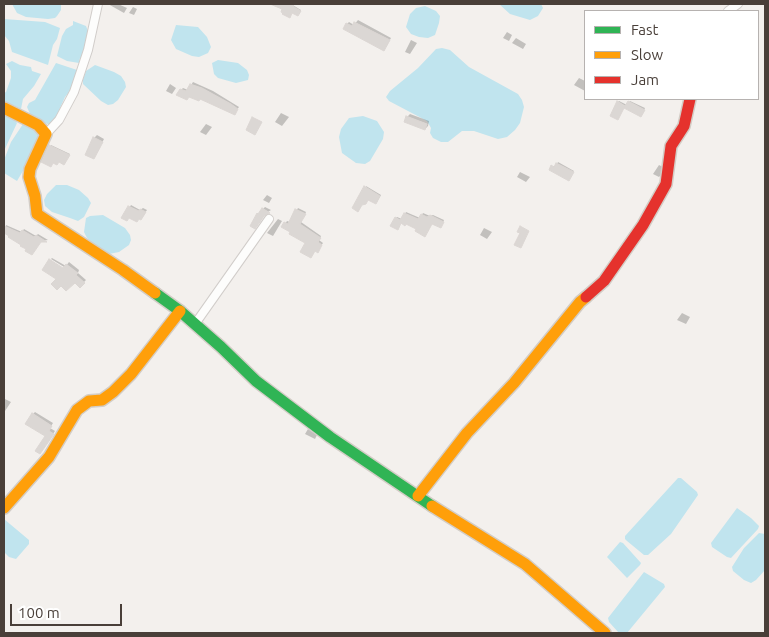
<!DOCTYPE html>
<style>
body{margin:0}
#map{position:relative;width:769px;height:637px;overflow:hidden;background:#f3f0ed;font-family:Ubuntu,sans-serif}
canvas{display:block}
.frame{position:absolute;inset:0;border:5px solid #493f39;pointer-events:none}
.legend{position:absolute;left:584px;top:10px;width:175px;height:90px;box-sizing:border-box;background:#fff;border:1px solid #b6b2b0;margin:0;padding:6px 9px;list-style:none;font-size:15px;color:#493f39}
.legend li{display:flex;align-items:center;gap:10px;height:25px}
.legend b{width:25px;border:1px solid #b6b2b0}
.scale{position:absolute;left:10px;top:604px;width:112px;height:22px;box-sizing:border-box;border:2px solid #493f39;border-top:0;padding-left:6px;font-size:15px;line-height:18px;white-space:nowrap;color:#493f39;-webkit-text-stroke:4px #fff;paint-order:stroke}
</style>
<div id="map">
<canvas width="769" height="637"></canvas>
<div class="frame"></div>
<ul class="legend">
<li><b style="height:6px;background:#30b455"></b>Fast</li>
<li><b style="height:6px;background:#ff9f0a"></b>Slow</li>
<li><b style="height:6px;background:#e5322d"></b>Jam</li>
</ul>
<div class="scale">100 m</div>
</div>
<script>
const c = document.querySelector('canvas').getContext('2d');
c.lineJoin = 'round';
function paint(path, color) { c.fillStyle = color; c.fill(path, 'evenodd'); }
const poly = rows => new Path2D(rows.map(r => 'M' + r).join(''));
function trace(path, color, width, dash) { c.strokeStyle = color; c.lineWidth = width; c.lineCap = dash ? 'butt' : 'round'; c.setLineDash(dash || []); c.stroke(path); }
paint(poly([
 [12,4,61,4,61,10,57,16,55,18,48,19,26,17,17,13],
 [499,4,541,4,543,8,538,16,530,20,510,14],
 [425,6,436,11,440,16,439,23,435,35,428,38,419,37,411,34,406,27,410,14,416,8],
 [4,19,45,22,60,28,57,39,53,45,48,65,12,52,9,41,4,35],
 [73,21,86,26,88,31,83,58,80,58,79,63,67,61,57,56,62,36,66,29,73,25],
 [176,25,198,27,207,37,211,47,208,53,199,57,192,56,176,49,171,40],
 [442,48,450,50,469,67,518,94,522,100,524,107,520,123,515,130,507,137,498,139,474,131,462,131,448,142,441,142,433,138,430,133,431,128,427,121,389,101,386,97,390,91,418,68,436,49],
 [218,60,238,63,247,70,249,75,248,80,236,83,218,78,214,74,212,63],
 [12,61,20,65,31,67,32,71,41,74,34,86,23,99,21,109,4,101,4,93,6,92,11,78,11,71,6,64],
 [56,63,80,71,71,90,65,97,60,108,55,123,50,125,40,121,30,114,27,107,29,103,35,100],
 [95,65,114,72,121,76,125,82,126,87,118,100,113,104,108,105,101,101,83,84,83,79,86,71],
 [4,114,14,119,17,123,4,151],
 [363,116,377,121,384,132,383,139,370,161,365,164,356,163,342,153,339,137,341,129,349,118],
 [25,121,42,131,33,154,17,181,4,173,4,160,11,142],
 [56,185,67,185,79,190,88,198,91,203,84,217,78,221,70,218,52,212,45,206,44,200,47,194],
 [103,215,125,228,130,235,131,240,129,245,119,252,109,254,101,250,87,238,84,232,86,218,90,216],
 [678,478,681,478,697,492,698,495,671,534,648,555,644,555,627,541,625,539,625,536],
 [737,508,751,518,759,526,758,529,731,558,727,557,712,547,711,543],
 [4,519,29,540,29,544,16,559,9,557,4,552],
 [759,533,765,534,765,570,756,580,751,583,744,580,733,571,732,567,744,548],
 [620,542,623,543,641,563,640,565,627,578,607,557],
 [644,572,664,584,665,587,627,633,619,633,609,622,608,618]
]), '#c0e4ee');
paint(poly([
 [108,4,118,4,127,8,124,13],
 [274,4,291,4,301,10,299,14],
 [133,7,137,9,134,15,129,13],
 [358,20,391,38,386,47,347,24,349,22,354,25],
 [507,32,512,35,509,41,503,38],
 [516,38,526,44,523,49,512,43],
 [411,40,417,43,410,54,405,52],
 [579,78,585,81,585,91,574,85],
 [193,82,213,91,239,107,236,111,181,90,183,88,188,90],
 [170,84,176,88,172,94,166,91],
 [619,101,627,105,630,101,645,108,642,114,625,106,618,102],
 [281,113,289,117,282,126,275,122],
 [410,114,429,121,428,126,425,129,407,117],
 [206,124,212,127,206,135,200,132],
 [97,135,104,139,94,158,94,138],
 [51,145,70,154,64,163,59,160,53,162],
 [558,162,574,171,570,178,552,166,556,166],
 [659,165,663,167,661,175,659,177,653,174],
 [520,172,530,177,526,182,517,177],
 [366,186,381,195,377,202,368,198],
 [267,195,272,198,269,203,263,200],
 [131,205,140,210,143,208,147,210,141,219,129,217,123,218],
 [265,207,271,210,265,214,257,225,258,214],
 [298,208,306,212,301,222,321,236,319,240,323,243,319,249,283,227,287,221,290,222],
 [406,212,420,218,423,213,430,216,433,215,444,220,442,225,432,223,418,228,406,223,405,224,396,218,397,217,402,219],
 [278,219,282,221,273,236,267,233],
 [6,225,22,232,24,229,36,236,38,234,48,240,41,241,27,249,4,232],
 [484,228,492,232,487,239,480,235],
 [52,258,66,266,69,262,79,270,78,273,86,280,80,286,68,272,69,270,51,259],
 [682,313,690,317,686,324,677,320],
 [5,399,11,402,5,411,4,400],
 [35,412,53,423,50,428,55,431,40,453,46,436,33,414],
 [308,429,317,435,315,439,305,434]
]), '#0003');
const building = poly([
 [270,4,292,4,294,6,294,7,301,11,298,16,292,13,290,18,282,14,283,13,281,12,282,9,270,4],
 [354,22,390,40,384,51,343,29,346,23,352,26,354,22],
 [190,84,202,88,231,104,238,109,235,115,200,99,199,101,189,97,187,100,176,95,180,89,186,91,190,84],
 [617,101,625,106,628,101,645,110,641,117,624,108,618,120,610,116,617,101],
 [406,116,427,124,425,130,404,122,406,116],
 [252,117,262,122,255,135,246,130,252,117],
 [93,137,103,142,94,159,85,155,93,137],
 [49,145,70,155,64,165,59,162,57,165,53,163,51,167,41,162,49,145],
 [556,163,574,172,569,181,549,170,551,165,554,167,556,163],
 [364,186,380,196,376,204,368,200,366,204,362,205,358,212,352,208,364,186],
 [128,206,139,211,140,209,146,212,141,220,139,219,137,222,129,218,127,221,121,218,128,206],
 [262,208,270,213,264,216,255,229,250,226,257,213,258,214,262,208],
 [295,209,306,214,300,224,321,238,318,242,322,245,318,253,315,251,311,258,300,252,305,243,289,234,290,232,281,227,284,222,288,224,295,209],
 [404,213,418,219,421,214,427,217,430,215,444,222,441,228,432,224,425,237,415,231,416,229,406,224,405,226,401,223,398,230,390,226,395,217,400,220,404,213],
 [4,226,20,233,22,230,34,237,36,235,47,242,41,242,32,255,25,251,26,249,20,246,21,245,8,237,9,236,4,233,4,226],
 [520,226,529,231,521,248,514,245,520,233,517,232,520,226],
 [49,259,63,268,66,264,78,273,76,275,85,283,80,288,75,283,66,291,61,286,57,290,51,284,56,279,42,270,49,259],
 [32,413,52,426,49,431,54,434,40,454,35,451,45,436,25,424,32,413]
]);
paint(building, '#dbd7d4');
trace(building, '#dbd6d3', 1);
const street = poly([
 [728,11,738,4],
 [46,134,59,120,74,92,88,50,98,4],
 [195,324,269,219]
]);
const fast = poly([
 [155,293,180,311,221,347,256,381,330,437,432,506]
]);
const slow = poly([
 [4,108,38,125,46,134,30,169,29,177,35,196,37,214,123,270,155,293],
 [418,496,467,433,514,383,580,302,586,297],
 [432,506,525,564,605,633],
 [4,508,49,457,77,410,89,401,102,400,113,392,131,374,180,311]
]);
const jam = poly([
 [586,297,604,281,643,225,666,184,671,146,684,126,690,99]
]);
trace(street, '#d1cdca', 10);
trace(fast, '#d3cdc6', 14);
trace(slow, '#d3cdc6', 14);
trace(jam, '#d3cdc6', 14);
trace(street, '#fdfdfc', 8);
trace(fast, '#30b455', 11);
trace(slow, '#ff9f0a', 11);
trace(jam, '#e5322d', 11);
</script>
